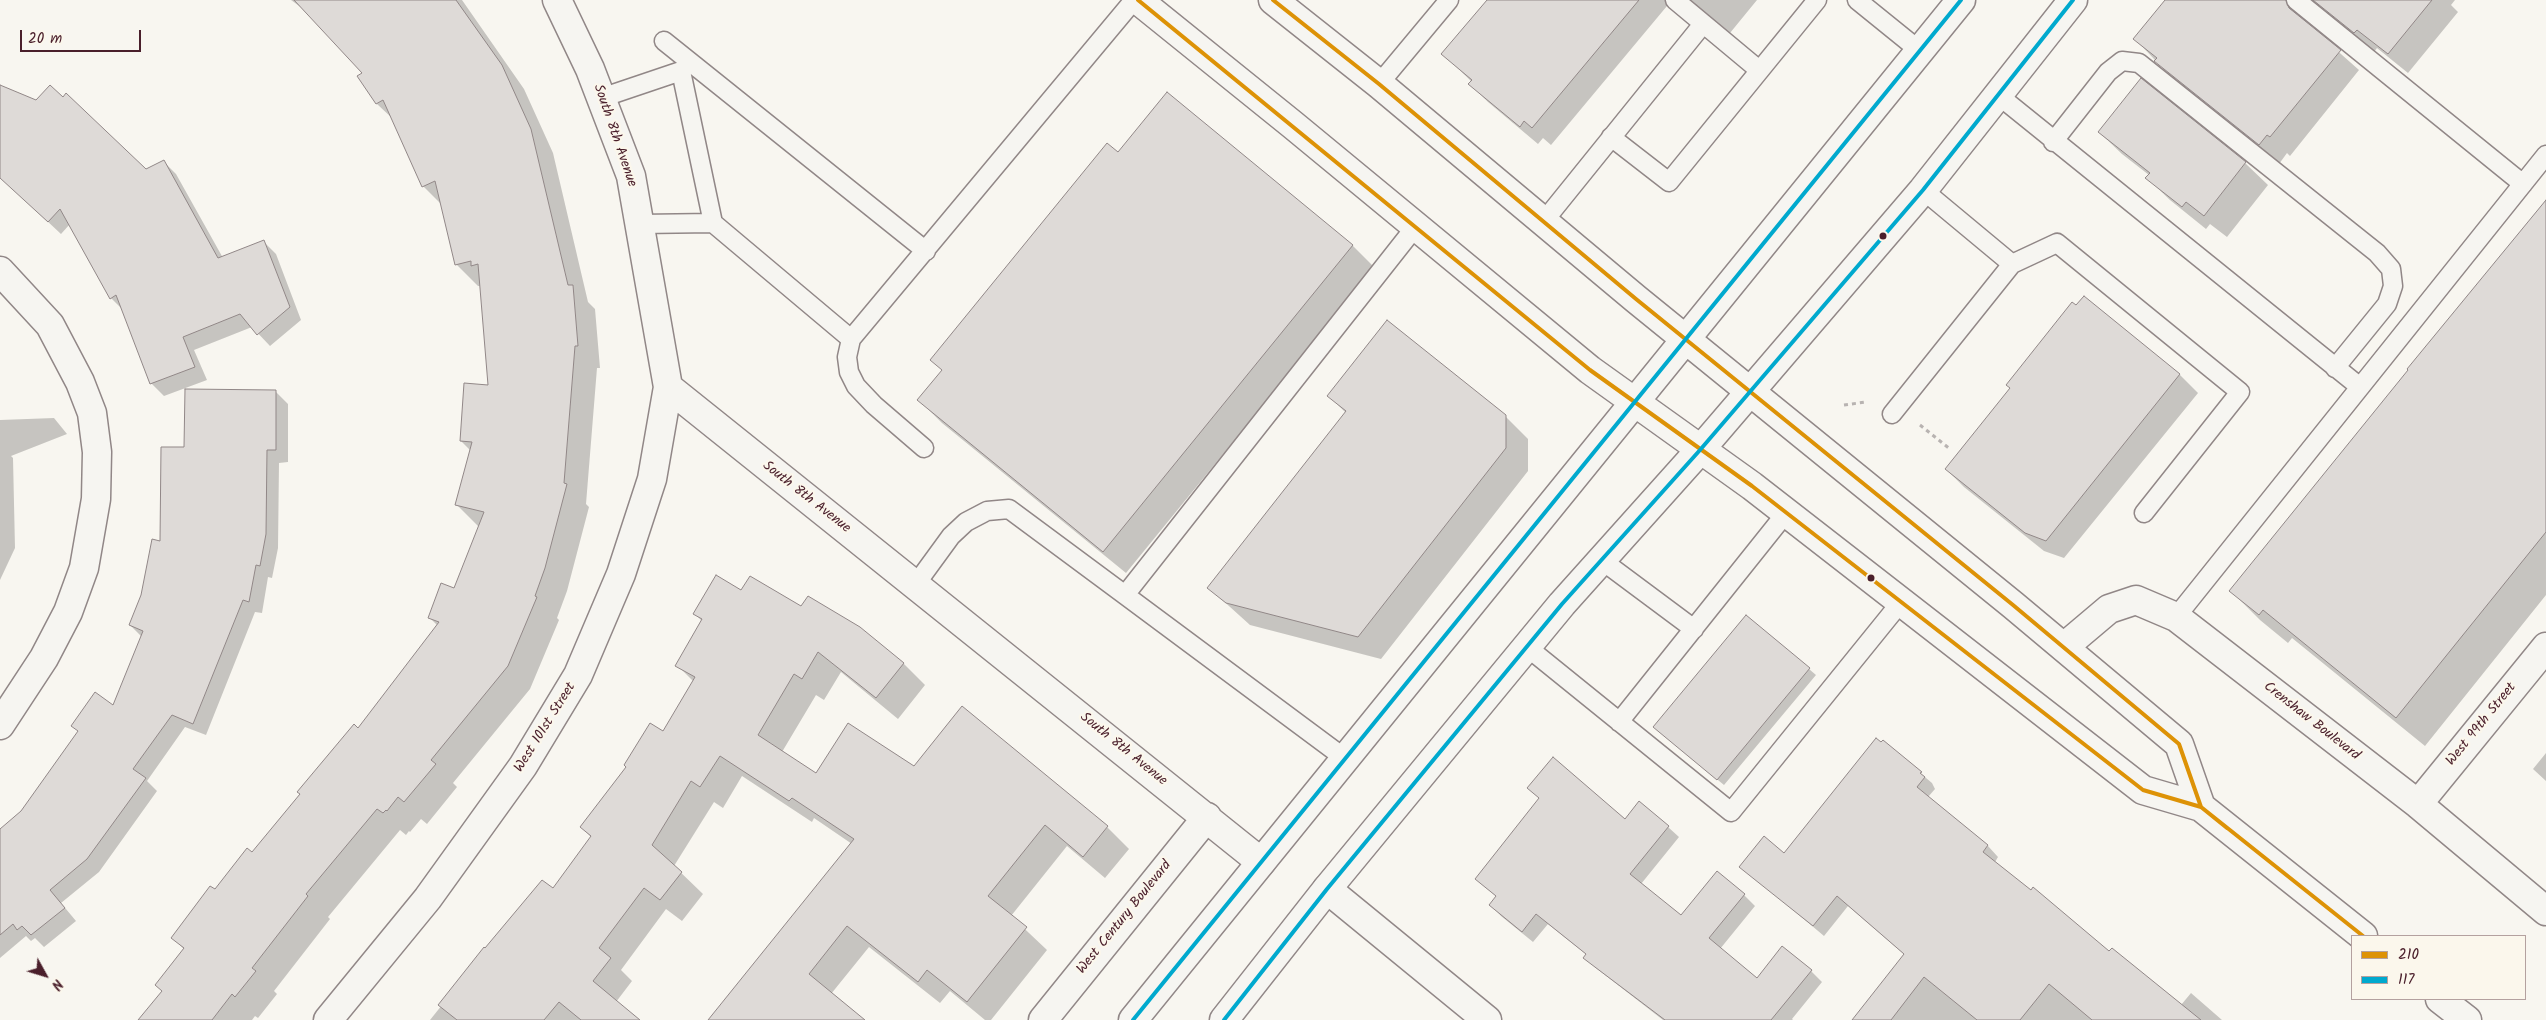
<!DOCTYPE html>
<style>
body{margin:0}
#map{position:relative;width:2546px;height:1020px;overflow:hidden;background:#f8f6f0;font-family:Kalam,sans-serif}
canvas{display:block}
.legend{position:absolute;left:2351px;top:935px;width:175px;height:65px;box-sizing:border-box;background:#fbf7ec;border:1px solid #b4a19f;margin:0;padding:6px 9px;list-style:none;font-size:15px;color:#4a1f2b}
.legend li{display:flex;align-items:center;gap:10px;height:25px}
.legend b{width:25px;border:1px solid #b4a19f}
.north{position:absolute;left:20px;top:950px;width:50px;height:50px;-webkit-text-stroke:4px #fbf7ec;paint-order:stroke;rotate:129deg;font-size:14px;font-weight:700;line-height:20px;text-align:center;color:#4a1f2b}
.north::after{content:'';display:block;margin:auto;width:18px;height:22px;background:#4a1f2b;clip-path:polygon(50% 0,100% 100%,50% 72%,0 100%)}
.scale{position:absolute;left:20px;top:30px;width:121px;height:22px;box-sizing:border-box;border:2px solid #4a1f2b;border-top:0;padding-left:6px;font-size:15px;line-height:18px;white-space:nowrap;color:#4a1f2b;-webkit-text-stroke:4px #fbf7ec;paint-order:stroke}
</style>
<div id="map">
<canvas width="2546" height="1020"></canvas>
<ul class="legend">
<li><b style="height:6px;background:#dd9206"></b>210</li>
<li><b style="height:6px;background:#00a9ce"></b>117</li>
</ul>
<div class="north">N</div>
<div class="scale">20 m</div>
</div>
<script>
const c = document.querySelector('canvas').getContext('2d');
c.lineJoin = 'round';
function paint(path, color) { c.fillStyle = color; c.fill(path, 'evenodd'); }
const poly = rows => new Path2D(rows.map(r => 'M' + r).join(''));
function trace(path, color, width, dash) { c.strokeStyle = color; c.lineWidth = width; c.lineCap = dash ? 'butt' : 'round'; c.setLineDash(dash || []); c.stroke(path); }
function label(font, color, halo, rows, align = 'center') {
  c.font = font + ' Kalam,sans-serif'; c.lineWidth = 4.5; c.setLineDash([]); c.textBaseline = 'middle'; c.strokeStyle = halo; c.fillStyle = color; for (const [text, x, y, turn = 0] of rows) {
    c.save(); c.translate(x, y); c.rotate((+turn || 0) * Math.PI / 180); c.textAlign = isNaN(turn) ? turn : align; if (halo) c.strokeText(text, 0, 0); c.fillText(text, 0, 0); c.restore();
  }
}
paint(poly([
 [291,0,462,0,524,89,553,153,588,302,595,309,600,368,597,368,586,504,589,507,567,591,557,618,559,620,530,689,453,783,457,787,427,824,421,819,410,832,409,831,406,835,400,830,328,917,330,919,274,991,277,994,258,1018,255,1016,252,1020,140,1020,163,992,184,949,173,938,252,853,358,730,438,626,429,617,455,590,479,527,456,504,471,451,461,441,489,387,481,286,478,286,456,264,442,205,423,186,393,119,377,104,359,76,364,73,302,8],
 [1488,0,1672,0,1551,145,1543,138,1538,144,1488,102,1470,84,1472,82,1443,54],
 [1679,0,1757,0,1730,33,1701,10],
 [2166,0,2455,0,2451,5,2458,12,2408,73,2377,48,2374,52,2323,11,2318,8,2308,12,2304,19,2306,23,2359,70,2290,156,2287,153,2279,164,2175,81,2135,39],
 [0,86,146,171,163,161,176,174,223,258,264,242,276,254,301,320,270,346,252,327,194,350,207,380,164,396,152,384,124,311,111,298,70,224,61,234,0,177],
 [2099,132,2245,163,2268,185,2227,237,2210,224,2206,229,2170,200,2147,178,2149,175,2122,154],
 [1119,154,1352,245,1375,268,1126,573,942,423,919,400,943,371,932,360],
 [2546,200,2546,595,2425,746,2292,638,2288,643,2260,620,2231,591],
 [2084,298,2180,375,2198,393,2064,558,2044,551,1964,487,1946,469],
 [275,391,288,404,288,462,279,463,278,548,272,578,268,577,262,613,255,612,206,735,185,727,147,781,157,791,99,872,61,903,76,921,44,947,35,938,31,941,26,936,0,958,0,830,22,812,79,732,73,726,114,707,142,637,130,625,161,542,185,448],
 [1329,396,1505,416,1528,439,1528,471,1381,659,1250,625,1209,588,1346,413],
 [54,418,67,434,11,456,13,458,15,548,0,580,0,420],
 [741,592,801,608,860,628,904,664,925,685,898,719,841,672,824,700,816,695,782,752,816,775,914,767,962,708,1107,827,1129,849,1105,878,1067,846,1011,916,1047,950,991,1020,985,1020,950,991,940,1003,869,947,831,994,863,1020,718,1020,852,844,814,818,812,822,742,776,723,808,714,802,674,866,703,894,682,921,666,909,621,970,632,981,616,1002,635,1020,430,1020,486,950,553,890,591,837,581,827,664,733,694,682,677,665,702,621,695,614],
 [1809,669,1816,675,1724,785,1661,733],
 [1883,742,1932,783,1935,789,1928,797,1988,846,1998,857,1995,862,2110,953,2181,1005,2191,993,2222,1020,1854,1020,1905,955,1848,906,1824,936,1741,866,1784,854],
 [2546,753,2546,781,2533,769],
 [1528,788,1625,820,1668,827,1679,837,1641,884,1681,916,1718,873,1744,895,1755,906,1720,949,1757,979,1811,971,1822,982,1792,1019,1793,1020,1663,1020,1596,968,1585,957,1587,955,1548,924,1533,942,1501,916,1491,905,1497,897,1476,879,1540,799]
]), '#0003');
const building = poly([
 [294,0,456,0,502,65,531,129,568,285,573,285,578,346,575,346,564,483,567,484,545,568,535,596,537,597,508,666,431,760,436,764,404,802,398,797,387,811,386,810,383,813,377,809,306,894,308,896,252,968,256,971,235,997,232,994,212,1020,138,1020,162,991,155,985,184,948,171,938,210,886,215,889,247,848,252,852,300,794,297,792,354,724,358,728,439,622,428,618,441,583,454,588,484,512,455,505,472,442,460,441,464,383,488,385,478,264,471,266,471,261,455,265,435,181,422,187,383,100,376,104,357,76,362,73,294,0],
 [1487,0,1639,0,1532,128,1524,121,1520,127,1468,84,1472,80,1441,54,1487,0],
 [2165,0,2286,0,2289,8,2341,50,2270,137,2267,135,2259,145,2154,61,2157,58,2133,39,2165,0],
 [2313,0,2432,0,2388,54,2357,30,2354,33,2313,0],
 [2141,78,2246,162,2204,216,2186,202,2182,207,2145,178,2150,173,2098,132,2141,78],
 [0,85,36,100,50,85,63,97,66,93,146,169,164,160,218,258,264,240,290,307,257,335,240,314,183,337,195,367,150,384,116,295,110,299,60,209,48,222,0,178,0,85],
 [1167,92,1353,245,1103,552,917,400,942,370,930,360,1107,143,1118,152,1167,92],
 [2546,200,2546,532,2396,718,2263,610,2259,615,2229,591,2408,370,2407,369,2546,200],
 [2084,296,2180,374,2046,541,2025,533,1945,469,2010,388,2006,385,2072,302,2076,305,2084,296],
 [1387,320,1506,415,1506,448,1358,637,1226,603,1207,588,1346,411,1327,396,1387,320],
 [185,389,276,390,276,450,267,450,266,534,260,566,256,565,249,602,243,600,193,724,172,715,133,769,146,778,87,859,50,890,65,908,31,935,22,926,17,930,13,924,0,935,0,829,21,811,78,731,71,726,95,692,113,705,143,631,129,625,141,595,152,539,160,541,161,447,184,447,185,389],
 [716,575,741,590,750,576,801,606,808,596,860,627,904,663,876,698,818,652,802,679,794,674,758,735,816,773,848,723,914,766,962,706,1108,826,1083,857,1045,825,988,896,1027,927,967,1002,927,970,918,982,847,926,809,974,865,1020,708,1020,854,839,792,798,789,801,720,756,700,787,691,781,652,845,682,872,660,900,644,888,599,948,611,958,593,981,640,1020,581,1020,559,1002,544,1020,457,1020,438,1005,484,947,485,948,542,880,553,888,591,836,580,827,626,767,624,765,650,723,663,731,695,677,675,666,702,619,693,614,716,575],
 [1746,615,1810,668,1717,780,1653,727,1746,615],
 [1876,738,1881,742,1883,740,1922,772,1920,773,1925,777,1917,787,1988,845,1983,852,2031,890,2033,887,2109,951,2112,948,2201,1020,2092,1020,2049,984,2020,1020,1977,1020,1924,977,1891,1020,1852,1020,1904,954,1837,896,1813,926,1739,867,1764,836,1784,853,1876,738],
 [1553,757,1625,819,1639,801,1669,826,1630,874,1681,915,1717,871,1745,894,1709,938,1757,978,1782,946,1812,970,1771,1020,1665,1020,1583,958,1586,954,1536,914,1522,932,1489,905,1496,896,1475,879,1539,798,1527,788,1553,757]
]);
paint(building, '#dedad7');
trace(building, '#918787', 1);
const service = poly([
 [1675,0,1759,70],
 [1857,0,1920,51],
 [2296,0,2523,184],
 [664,41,926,251],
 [1379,84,1449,0],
 [1998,95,2360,387],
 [601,98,681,71,713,223,851,339],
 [1611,137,1669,182,1817,0],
 [2053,142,2108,72,2122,61,2139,63,2377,253,2391,269,2393,286,2387,304,2335,368],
 [1923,190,2012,264],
 [1544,221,1703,24],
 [640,224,713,223],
 [1892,414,2012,264,2057,243,2240,392,2144,513],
 [924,448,874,405,856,386,849,372,847,357,851,339,1134,0],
 [1600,559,1694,629],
 [916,584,951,536,966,522,987,511,1009,509,1125,595,1416,226],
 [1125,595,1347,760],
 [2176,617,2546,155],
 [1527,647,1731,812,1901,602],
 [1619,722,1786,513]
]);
const minor = poly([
 [557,0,590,69,631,176,668,387,1261,862],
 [0,271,50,325,80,382,92,413,97,452,96,499,84,568,68,612,44,658,0,725],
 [2064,647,2109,609,2136,600,2176,617,2418,804,2546,911],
 [2418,804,2546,647],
 [1327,889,1487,1020],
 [328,1020,428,898,523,766,578,675,621,574,652,479,668,387],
 [1043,1020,1207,817]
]);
const primary = poly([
 [1138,0,1293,125,1590,370,1752,486,2143,790,2201,807,2363,936],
 [1273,0,1379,84,1636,299,2013,605,2179,744,2201,807],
 [2440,999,2467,1020],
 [1133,1020,1961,0],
 [1224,1020,1327,889,1562,604,1700,450,1923,190,2073,0]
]);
trace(service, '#918787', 21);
trace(minor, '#918787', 31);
trace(primary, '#918787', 31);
trace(poly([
 [1844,405,1866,402],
 [1920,425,1950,449]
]), '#b8b3b1', 3, [4, 4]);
trace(service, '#f6f5f1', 18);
trace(minor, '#f6f5f1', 28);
trace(primary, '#f6f5f1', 28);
trace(poly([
 [1138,0,1590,370,1752,486,2143,790,2201,807,2363,936],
 [1273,0,1379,84,1636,299,2013,605,2179,744,2201,807,2227,828]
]), '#dd9206', 4);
trace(poly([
 [1133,1020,1961,0],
 [1224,1020,1327,889,1562,604,1700,450,1923,190,2073,0]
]), '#00a9ce', 4);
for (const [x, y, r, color] of [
 [1883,236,4.5,"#4a1f2b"],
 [1871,578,4.5,"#4a1f2b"]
]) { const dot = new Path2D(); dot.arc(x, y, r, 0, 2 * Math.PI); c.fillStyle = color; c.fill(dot); trace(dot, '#fbf7ec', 2); }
label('14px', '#4a1f2b', '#fbf7ec', [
 ["South 8th Avenue",614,136,71],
 ["South 8th Avenue",806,498,38],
 ["Crenshaw Boulevard",2311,722,38],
 ["West 99th Street",2482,725,-51],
 ["West 101st Street",546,728,-58],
 ["South 8th Avenue",1123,750,39],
 ["West Century Boulevard",1125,918,-51]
]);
</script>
